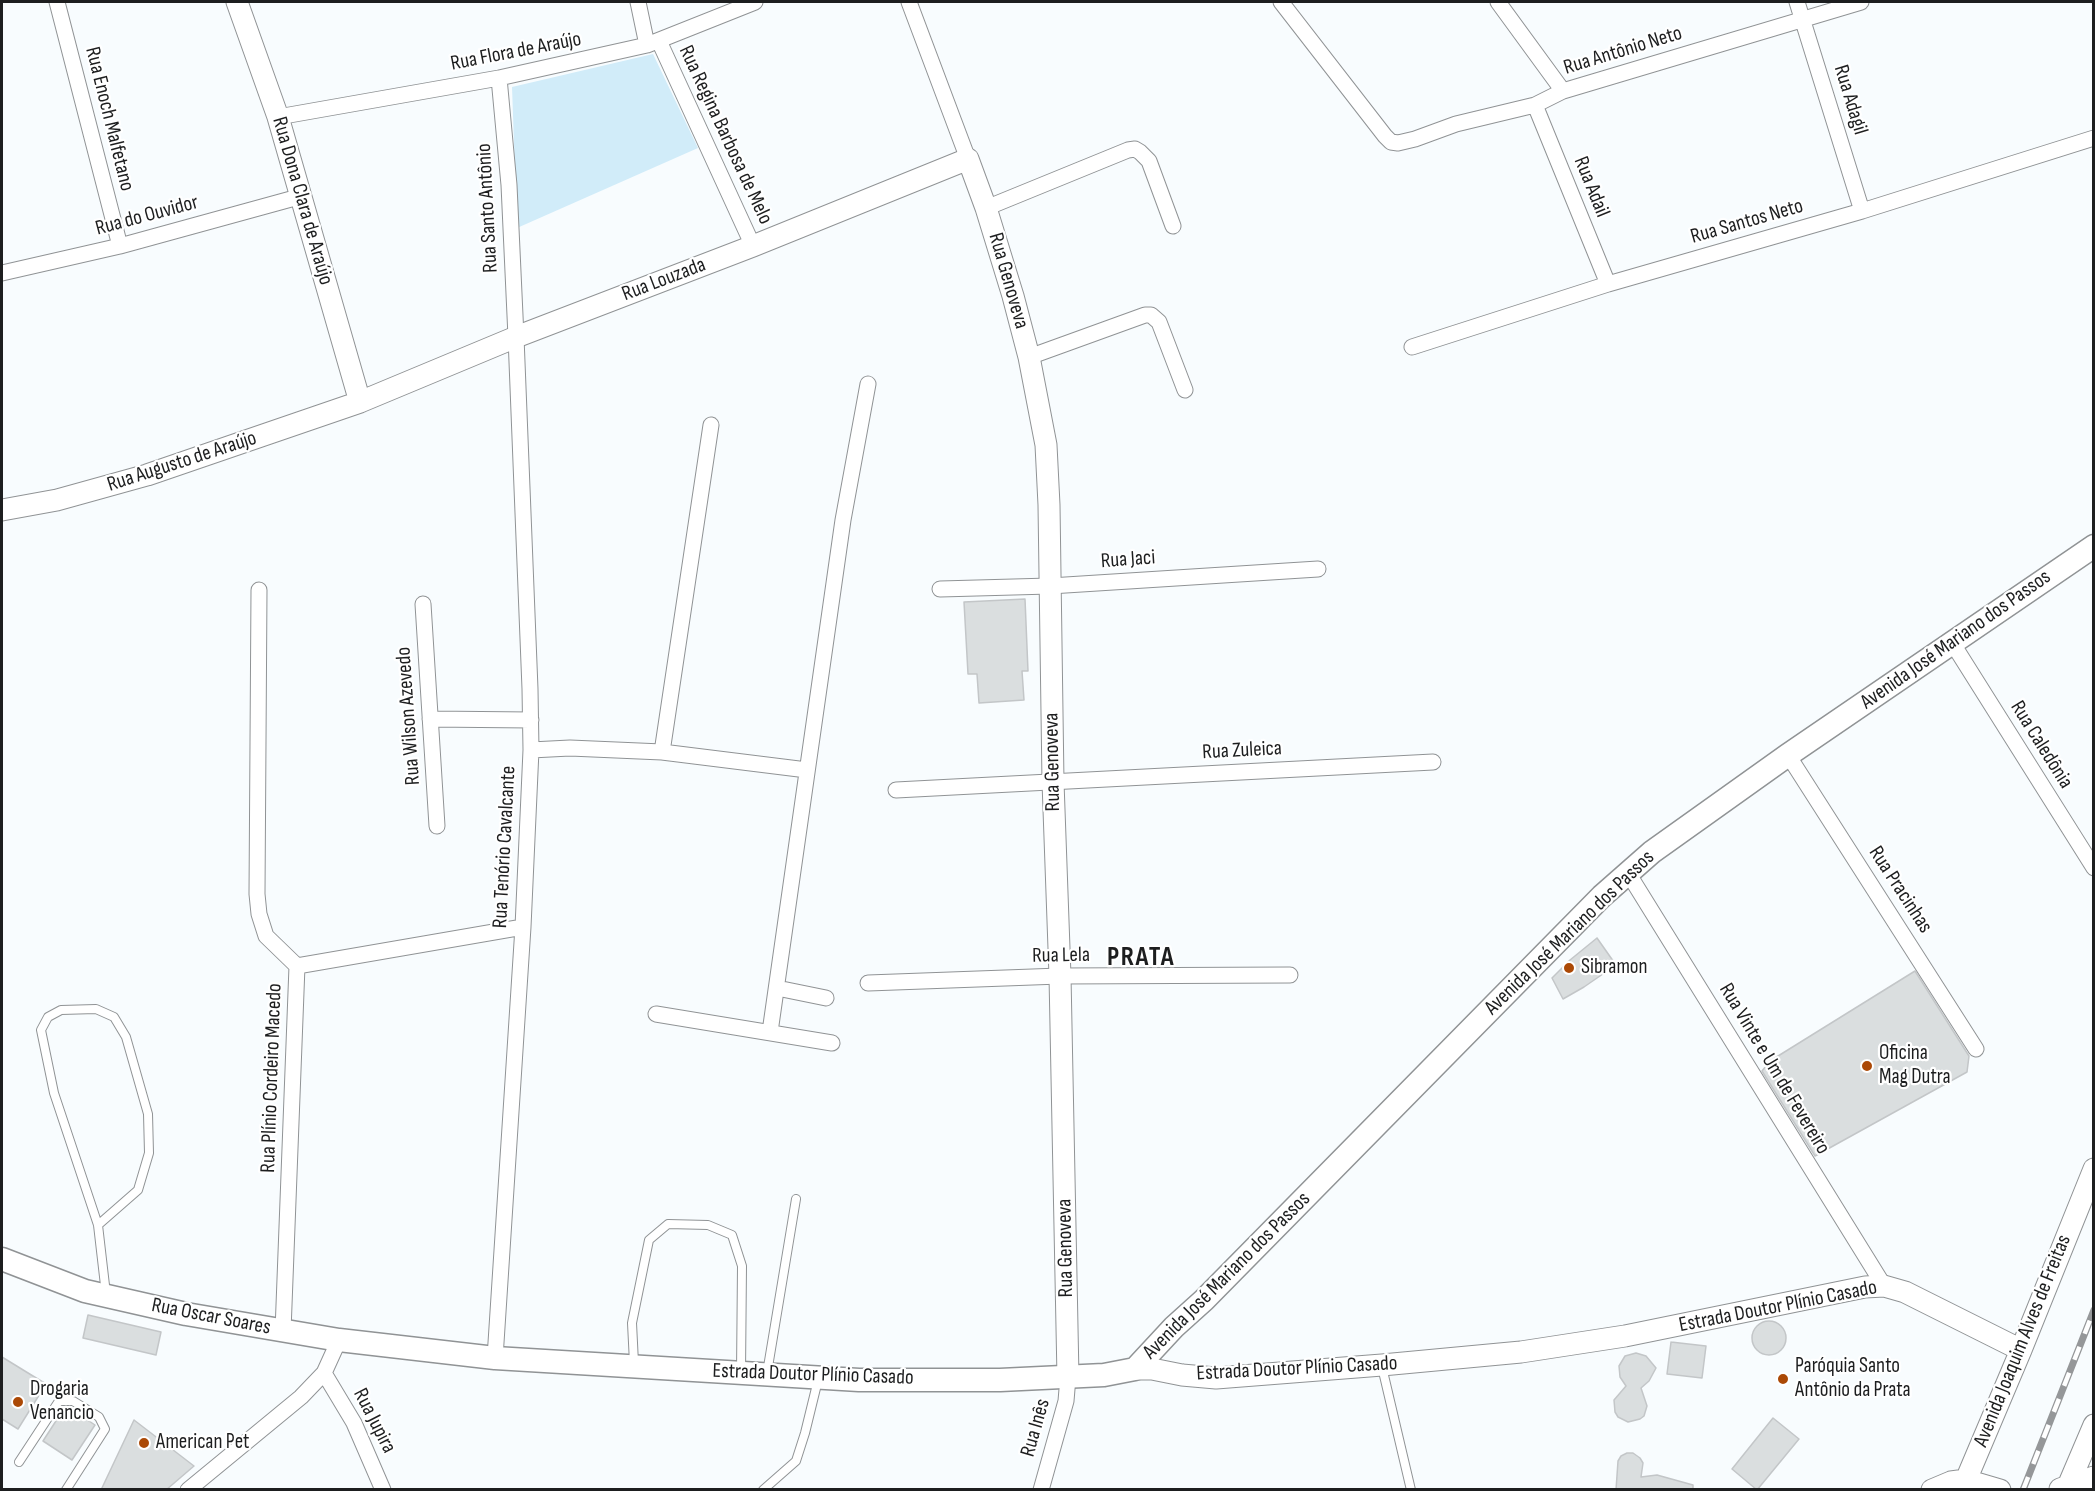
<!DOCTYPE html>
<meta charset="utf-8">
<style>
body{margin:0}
#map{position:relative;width:2095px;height:1491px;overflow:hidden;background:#f8fcfe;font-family:"Sofia Sans Condensed",sans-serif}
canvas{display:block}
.frame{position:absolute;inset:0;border:3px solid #1d1e1f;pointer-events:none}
</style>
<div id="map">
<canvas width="2095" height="1491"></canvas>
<div class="frame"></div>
</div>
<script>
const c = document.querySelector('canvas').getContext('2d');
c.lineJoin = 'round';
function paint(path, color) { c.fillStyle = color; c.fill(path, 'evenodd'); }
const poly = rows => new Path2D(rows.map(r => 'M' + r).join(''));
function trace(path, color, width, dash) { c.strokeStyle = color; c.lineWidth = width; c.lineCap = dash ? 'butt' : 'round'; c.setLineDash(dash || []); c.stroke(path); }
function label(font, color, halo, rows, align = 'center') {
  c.font = font + ' "Sofia Sans Condensed",sans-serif'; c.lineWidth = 4.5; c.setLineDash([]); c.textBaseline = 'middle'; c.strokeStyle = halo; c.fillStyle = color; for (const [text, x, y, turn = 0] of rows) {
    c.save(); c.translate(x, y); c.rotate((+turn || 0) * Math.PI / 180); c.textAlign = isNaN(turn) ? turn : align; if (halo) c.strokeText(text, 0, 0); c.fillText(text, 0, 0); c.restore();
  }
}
paint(poly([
 [653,54,698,148,517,228,512,87]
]), '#d1ecf9');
const building = poly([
 [1025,599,1028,671,1022,671,1024,700,979,703,977,674,968,674,964,602,1025,599],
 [1597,938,1616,965,1584,987,1563,999,1552,978,1570,960,1597,938],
 [1915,971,1969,1056,1967,1072,1815,1156,1762,1071,1770,1061,1915,971],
 [88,1315,161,1332,156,1355,83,1338,88,1315],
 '1752 1338a17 17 0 1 1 34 0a17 17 0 1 1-34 0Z',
 [1671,1342,1706,1346,1702,1378,1667,1374,1671,1342],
 [1636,1353,1646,1356,1656,1368,1649,1381,1641,1388,1647,1406,1644,1416,1640,1419,1628,1422,1618,1417,1615,1412,1614,1400,1626,1386,1620,1377,1619,1366,1625,1356,1636,1353],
 [2,1357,46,1384,18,1429,2,1419,2,1357],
 [65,1407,68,1407,95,1425,72,1460,43,1441,65,1407],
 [1773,1418,1799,1439,1757,1490,1732,1469,1773,1418],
 [134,1420,194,1466,166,1490,101,1490,134,1420],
 [1627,1453,1633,1453,1640,1458,1643,1463,1641,1477,1657,1475,1693,1485,1693,1490,1616,1490,1618,1461,1621,1456,1627,1453]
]);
paint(building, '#dadedf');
trace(building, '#c3c6c8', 1.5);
const lane = poly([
 [98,1225,138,1190,149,1153,148,1114,126,1037,114,1017,96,1009,61,1010,48,1017,41,1030,54,1093,98,1225,106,1294],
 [634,1363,632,1323,649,1240,668,1224,708,1225,732,1235,742,1266,741,1372],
 [1382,1367,1411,1490],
 [767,1373,796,1199],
 [19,1462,59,1401,73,1401,99,1417,105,1429,66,1490],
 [763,1490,796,1461,805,1433,818,1380]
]);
const street = poly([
 [57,2,120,246],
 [638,2,647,45],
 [909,2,968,159],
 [1281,2,1385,136,1391,142,1398,143,1415,139,1456,124,1535,105,1563,91,1861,2],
 [1498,2,1563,91],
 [1797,2,1862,211],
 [659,41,753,246],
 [1535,105,1608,284],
 [278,117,499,78,647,45,755,2],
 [986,208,1128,150,1135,149,1140,152,1149,161,1173,226],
 [2,273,120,246,302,196],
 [1412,347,1608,284,1862,211,2094,138],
 [1029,357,1145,315,1151,315,1159,322,1185,390],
 [940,589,1050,586,1318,569],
 [259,590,257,894,259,914,266,936,297,966,283,1331],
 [423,604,437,826],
 [1953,644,2094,868],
 [430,719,531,720],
 [531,750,570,748,662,752,807,770],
 [662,752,711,425],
 [1788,755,1976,1049],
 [896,790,1433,762],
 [1628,873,1884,1286],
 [297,966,523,927],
 [868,983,1060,976,1290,975],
 [777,988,826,998],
 [656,1014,832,1043],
 [770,1032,843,520,868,384],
 [495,1358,523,927,531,750,530,689,516,337,509,185,499,78],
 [324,1373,354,1423,383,1490],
 [188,1490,301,1397,324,1373,339,1340],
 [1041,1490,1066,1401,1068,1377]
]);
const secondary = poly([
 [237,2,278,117,360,402],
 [2,510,57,500,147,475,360,402,516,337,753,246,968,159,986,208,1013,296,1029,357,1046,445,1049,505,1053,782,1060,976,1068,1377],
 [1135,1369,1152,1369,1182,1375,1216,1378,1382,1365,1521,1352,1625,1336,1865,1287,1884,1286,1905,1292,2021,1350],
 [1966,1480,2021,1350,2094,1169],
 [2068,1486,2094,1425],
 [2060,1489,2094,1477],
 [1932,1490,1951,1482,1966,1480,2000,1490]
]);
const primary = poly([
 [2,1259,85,1291,186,1314,339,1340,495,1358,859,1380,1000,1380,1104,1375,1135,1369,1174,1327,1204,1300,1602,896,1652,852,1788,755,2094,546]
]);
trace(lane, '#909395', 10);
trace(street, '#909395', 17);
trace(secondary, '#909395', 23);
trace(primary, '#909395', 25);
trace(lane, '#fff', 8);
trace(street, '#fff', 15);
trace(secondary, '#fff', 21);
trace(primary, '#fff', 22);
const rail = poly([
 [2023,1490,2094,1310]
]);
trace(rail, '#959799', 7);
trace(rail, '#fff', 4.5, [14]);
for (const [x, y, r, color] of [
 [1569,968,6,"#ab4906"],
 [1867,1066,6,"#ab4906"],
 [1783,1379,6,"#ab4906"],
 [18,1402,6,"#ab4906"],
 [144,1443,6,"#ab4906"]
]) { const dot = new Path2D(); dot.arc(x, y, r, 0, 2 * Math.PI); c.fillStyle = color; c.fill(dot); trace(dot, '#fff', 2); }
label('21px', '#1d1e1f', '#fff', [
 ["Rua Antônio Neto",1623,51,-17],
 ["Rua Flora de Araújo",516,52,-11],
 ["Rua Adagil",1850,100,73],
 ["Rua Enoch Malfetano",109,119,76],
 ["Rua Regina Barbosa de Melo",725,135,65],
 ["Rua Adail",1591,187,68],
 ["Rua Dona Clara de Araújo",302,201,74],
 ["Rua Santo Antônio",488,208,-93],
 ["Rua do Ouvidor",147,216,-15],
 ["Rua Santos Neto",1747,222,-16],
 ["Rua Louzada",664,280,-21],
 ["Rua Genoveva",1008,281,74],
 ["Rua Augusto de Araújo",182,462,-18],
 ["Rua Jaci",1128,560,-4],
 ["Avenida José Mariano dos Passos",1956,640,-35],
 ["Rua Wilson Azevedo",409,716,-94],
 ["Rua Caledônia",2041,745,58],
 ["Rua Zuleica",1242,751,-3],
 ["Rua Genoveva",1053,762,-91],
 ["Rua Tenório Cavalcante",505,847,-87],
 ["Rua Pracinhas",1900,890,57],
 ["Avenida José Mariano dos Passos",1570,933,-44],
 ["Rua Lela",1061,956,-1],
 ["Rua Vinte e Um de Fevereiro",1774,1069,59],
 ["Rua Plínio Cordeiro Macedo",272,1078,-88],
 ["Rua Genoveva",1066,1248,-91],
 ["Avenida José Mariano dos Passos",1227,1276,-45],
 ["Estrada Doutor Plínio Casado",1778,1307,-11],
 ["Rua Oscar Soares",211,1317,11],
 ["Avenida Joaquim Alves de Freitas",2023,1341,-68],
 ["Estrada Doutor Plínio Casado",1297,1369,-3],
 ["Estrada Doutor Plínio Casado",813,1375,2],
 ["Rua Jupira",374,1421,63],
 ["Rua Inês",1036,1428,-74]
]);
label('21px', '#1d1e1f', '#fff', [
 ["Sibramon",1581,968],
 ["Oficina",1879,1054],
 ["Mag Dutra",1879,1078],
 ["Paróquia Santo",1795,1367],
 ["Antônio da Prata",1795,1391],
 ["Drogaria",30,1390],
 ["Venancio",30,1414],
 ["American Pet",156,1443]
], 'left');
c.letterSpacing = '1.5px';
label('bold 27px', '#1d1e1f', '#fff', [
 ["PRATA",1141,958]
]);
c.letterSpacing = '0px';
</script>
